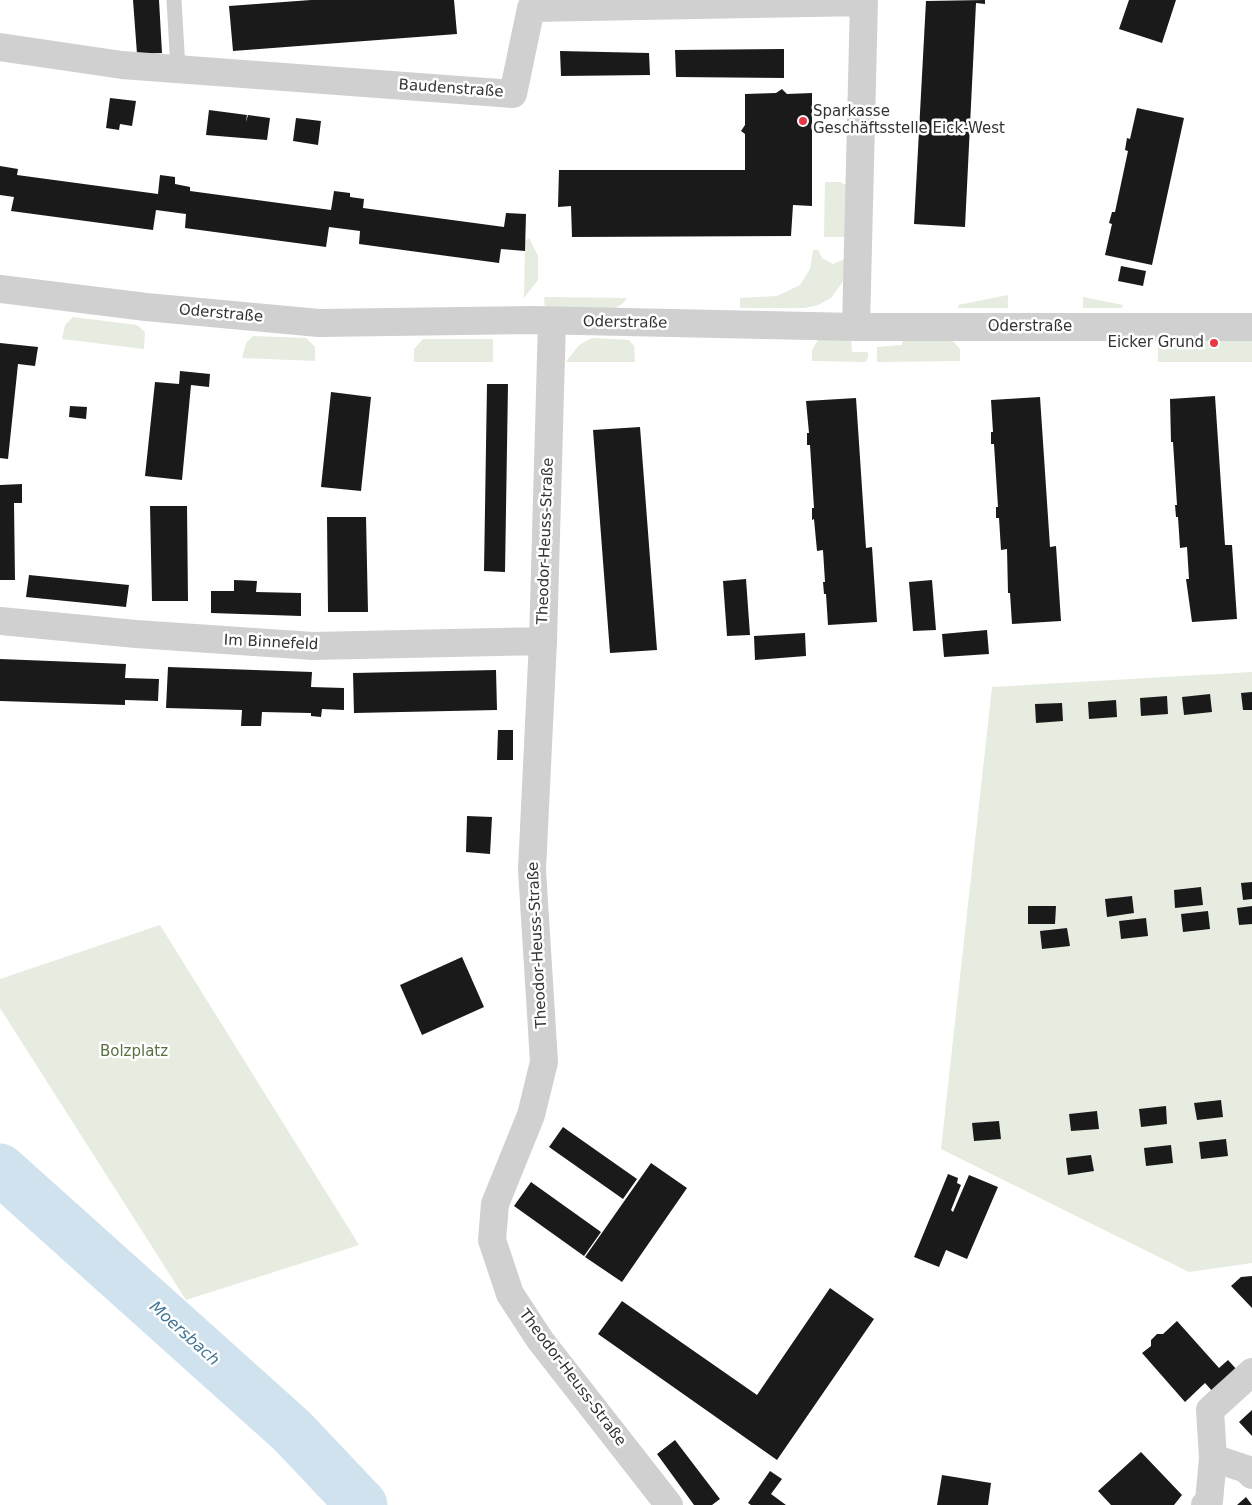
<!DOCTYPE html>
<meta charset="utf-8">
<style>
body{margin:0}
canvas{display:block;background:#fff}
</style>
<canvas width="1252" height="1505"></canvas>
<script>
const c = document.querySelector('canvas').getContext('2d');
c.lineJoin = 'round';
function paint(path, color) { c.fillStyle = color; c.fill(path, 'evenodd'); }
const poly = rows => new Path2D(rows.map(r => 'M' + r).join(''));
function trace(path, color, width, dash) { c.strokeStyle = color; c.lineWidth = width; c.lineCap = dash ? 'butt' : 'round'; c.setLineDash(dash || []); c.stroke(path); }
function label(font, color, halo, rows, align = 'center') {
  c.font = font + ' "DejaVu Sans",sans-serif'; c.lineWidth = 5; c.setLineDash([]); c.textBaseline = 'middle'; c.strokeStyle = halo; c.fillStyle = color; for (const [text, x, y, turn = 0] of rows) {
    c.save(); c.translate(x, y); c.rotate((+turn || 0) * Math.PI / 180); c.textAlign = isNaN(turn) ? turn : align; if (halo) c.strokeText(text, 0, 0); c.fillText(text, 0, 0); c.restore();
  }
}
paint(poly([
 [825,182,840,182,846,185,847,237,824,237],
 [529,238,538,256,538,280,524,298,525,241],
 [813,250,818,250,822,258,833,264,847,258,844,280,831,298,818,305,805,308,740,308,740,298,777,296,800,285,810,269],
 [1008,295,1008,308,958,308,958,305],
 [1083,297,1123,305,1122,308,1083,308],
 [544,298,545,297,627,298,622,304,615,308,545,308],
 [73,317,137,325,145,332,144,349,62,339,65,325],
 [253,336,306,338,315,347,315,361,242,358,246,343],
 [592,338,629,340,634,346,635,362,566,362,579,345],
 [819,338,851,338,852,352,868,352,868,358,865,362,812,361,812,350],
 [903,338,952,340,960,349,960,361,877,362,877,347,902,345],
 [423,339,493,339,493,362,414,362,414,349],
 [1166,339,1252,339,1252,362,1158,362,1158,348],
 [1252,672,1252,1263,1189,1272,941,1149,992,687],
 [160,925,359,1245,186,1300,0,1008,0,979]
]), '#e6ecdf');
trace(poly([
 [0,1169,292,1431,362,1505]
]), '#cfe2ee', 51);
paint(poly([
 [133,0,159,0,162,53,137,54],
 [311,0,454,0,457,34,233,51,229,6],
 [985,0,985,4,976,3,965,227,914,224,926,1],
 [1129,0,1176,0,1162,43,1119,29],
 [784,49,784,78,676,77,675,50],
 [560,51,649,53,650,75,561,76],
 [782,89,787,94,812,93,812,206,793,205,791,236,572,237,571,206,558,207,559,170,745,170,745,134,741,131,745,125,745,94,776,93],
 [110,98,136,101,132,126,120,124,119,130,106,128],
 [1137,108,1184,118,1152,265,1105,255,1112,224,1109,223,1112,212,1115,212,1128,151,1125,150,1127,138,1130,139],
 [209,110,247,115,246,122,248,115,270,118,267,140,206,135],
 [296,118,321,121,318,145,293,141],
 [0,166,18,169,17,175,158,194,160,175,175,177,175,184,190,187,190,191,331,210,334,191,350,193,350,197,364,199,363,208,504,227,506,213,526,214,525,251,501,249,499,263,359,244,360,231,329,227,326,247,185,228,186,214,156,210,153,230,11,211,14,197,0,195],
 [1121,266,1146,271,1143,286,1118,281],
 [0,343,38,347,35,366,18,364,8,459,0,458],
 [180,371,210,374,209,387,191,385,182,480,145,476,155,382,179,384],
 [487,384,508,384,505,572,484,571],
 [331,392,371,397,361,491,321,487],
 [1215,396,1225,545,1232,545,1237,619,1192,622,1186,579,1189,579,1187,547,1180,548,1178,517,1176,517,1175,505,1177,505,1173,442,1171,442,1170,399],
 [1040,397,1050,547,1056,546,1061,621,1012,624,1010,593,1008,593,1007,549,1001,550,999,518,996,518,996,507,998,507,994,444,991,444,991,432,993,432,991,400],
 [856,398,866,548,872,547,877,622,828,625,826,594,824,594,823,582,825,582,823,550,817,551,814,519,812,520,812,508,814,508,810,445,807,445,807,433,809,433,806,401],
 [70,406,87,407,86,419,69,417],
 [640,427,657,650,610,653,593,430],
 [22,484,22,503,14,503,15,580,0,580,0,485],
 [150,506,187,506,188,601,152,601],
 [327,517,366,517,368,612,328,612],
 [29,575,129,585,126,607,26,597],
 [746,579,750,635,727,636,723,581],
 [234,580,257,581,256,592,301,593,301,616,211,613,211,591,234,591],
 [932,580,936,630,913,631,909,582],
 [987,630,989,654,944,657,942,634],
 [805,633,806,656,755,660,754,636],
 [0,659,126,664,125,678,159,679,158,701,125,700,125,705,0,701],
 [168,667,312,672,311,687,344,688,344,710,322,709,321,717,311,716,311,713,262,712,261,726,241,726,242,710,166,708],
 [496,670,497,710,354,713,353,673],
 [1252,692,1252,710,1243,710,1241,693],
 [1210,694,1212,712,1184,715,1182,697],
 [1167,696,1168,714,1141,716,1140,698],
 [1116,700,1117,717,1089,719,1088,702],
 [1062,703,1063,721,1036,723,1035,704],
 [498,730,513,730,513,760,497,760],
 [467,816,492,817,490,854,466,852],
 [1252,882,1252,899,1243,900,1241,883],
 [1201,887,1203,905,1175,908,1174,890],
 [1132,896,1134,913,1107,917,1105,899],
 [1028,906,1056,906,1055,924,1028,924],
 [1252,906,1252,924,1239,925,1237,908],
 [1208,911,1210,929,1183,932,1181,914],
 [1146,918,1148,936,1121,939,1119,921],
 [1067,928,1070,946,1042,949,1040,931],
 [462,957,484,1007,422,1035,400,985],
 [1221,1100,1223,1117,1197,1120,1194,1103],
 [1166,1106,1167,1124,1141,1127,1139,1109],
 [1097,1111,1099,1129,1071,1131,1069,1114],
 [999,1121,1001,1139,974,1141,972,1123],
 [563,1127,637,1179,623,1199,549,1147],
 [1226,1139,1228,1156,1201,1159,1199,1142],
 [1171,1145,1173,1163,1146,1166,1144,1148],
 [1091,1155,1094,1171,1068,1175,1066,1158],
 [651,1163,687,1188,622,1282,585,1257],
 [948,1174,958,1178,957,1183,961,1185,951,1210,953,1212,969,1175,998,1187,967,1259,946,1250,939,1267,914,1257],
 [531,1182,601,1232,584,1256,514,1206],
 [1252,1276,1252,1308,1231,1286,1241,1277],
 [830,1288,874,1319,777,1460,598,1334,622,1301,757,1395],
 [1177,1321,1219,1368,1228,1360,1238,1371,1214,1393,1205,1383,1185,1402,1142,1353,1151,1346,1151,1340,1157,1334,1163,1334],
 [1252,1410,1252,1436,1239,1422],
 [675,1440,720,1499,712,1505,694,1505,657,1454],
 [1141,1452,1182,1495,1174,1505,1111,1505,1098,1491],
 [770,1471,782,1479,771,1494,786,1505,751,1505,748,1503],
 [942,1475,991,1483,988,1505,937,1505],
 [1246,1497,1252,1505,1237,1505]
]), '#1a1a1a');
trace(poly([
 [174,0,178,69]
]), '#d0d0d0', 15);
trace(poly([
 [0,47,122,65,513,94,531,8,864,2],
 [0,289,146,307,319,323,533,320,856,327,1252,327],
 [552,321,543,641,532,870,544,1062,531,1115,495,1204,492,1240,510,1294,540,1340,669,1505],
 [856,327,864,0],
 [0,621,136,634,313,646,543,641],
 [1252,1372,1210,1410,1213,1458,1246,1469,1252,1475],
 [1205,1505,1209,1501,1213,1458]
]), '#d0d0d0', 28);
for (const [x, y, r, color] of [
 [803,121,5,"#e63946"],
 [1214,343,5,"#e63946"]
]) { const dot = new Path2D(); dot.arc(x, y, r, 0, 2 * Math.PI); c.fillStyle = color; c.fill(dot); trace(dot, '#fff', 2); }
label('15px', '#333', '#fff', [
 ["Baudenstraße",451,89,4],
 ["Oderstraße",221,314,5],
 ["Oderstraße",625,323,1],
 ["Oderstraße",1030,327],
 ["Theodor-Heuss-Straße",546,541,-88],
 ["Im Binnefeld",271,643,3],
 ["Theodor-Heuss-Straße",538,945,-93],
 ["Theodor-Heuss-Straße",572,1378,53]
]);
label('15px', '#333', '#fff', [
 ["Sparkasse",813,112],
 ["Geschäftsstelle Eick-West",813,129],
 ["Eicker Grund",1204,343,"right"]
], 'left');
label('15px', '#56703f', '#fff', [
 ["Bolzplatz",134,1052]
]);
label('italic 16px', '#3f7597', '#fff', [
 ["Moersbach",184,1334,42]
]);
</script>
